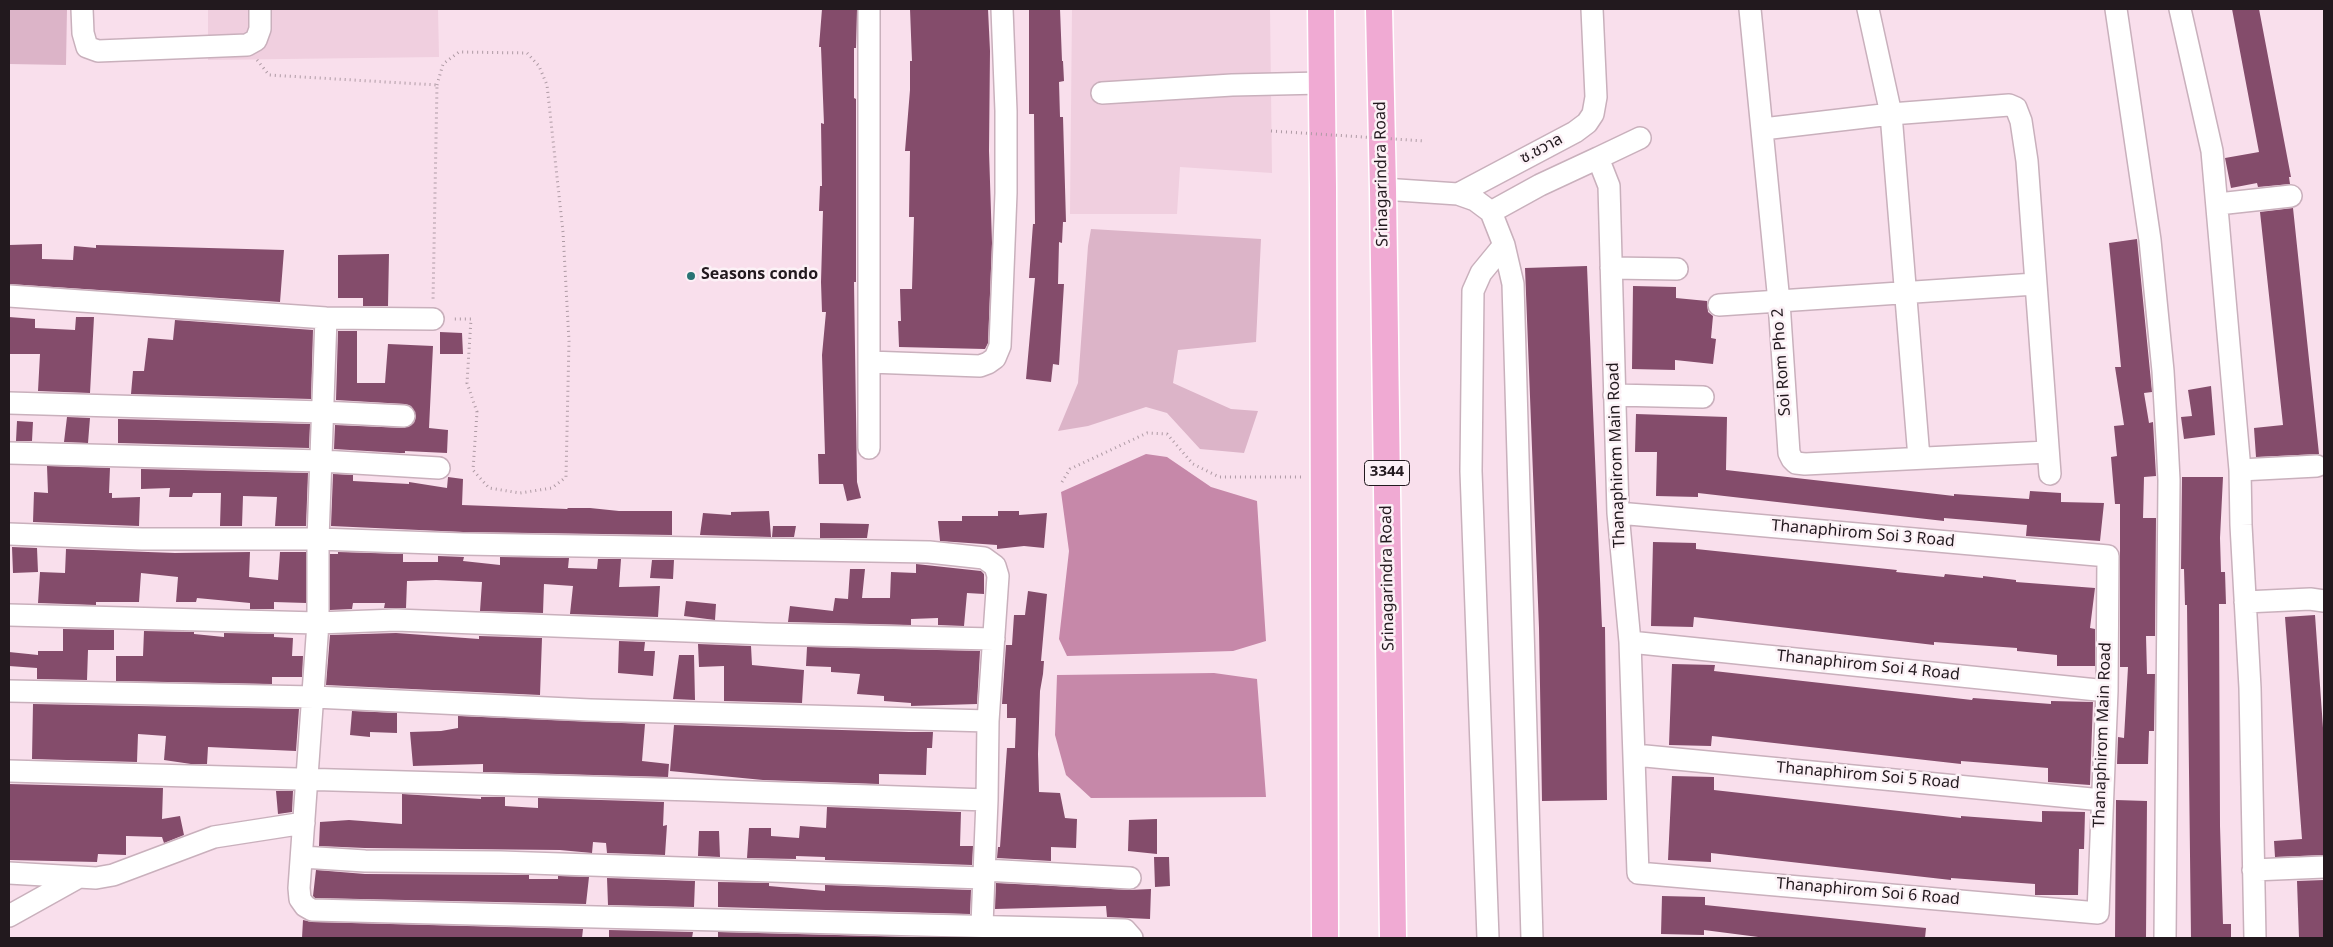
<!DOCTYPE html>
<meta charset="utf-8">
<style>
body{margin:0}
#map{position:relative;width:2333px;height:947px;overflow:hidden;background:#f9dfec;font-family:Georgia,serif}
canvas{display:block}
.frame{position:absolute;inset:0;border:10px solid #22191e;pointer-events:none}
</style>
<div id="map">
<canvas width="2333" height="947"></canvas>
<div class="frame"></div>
</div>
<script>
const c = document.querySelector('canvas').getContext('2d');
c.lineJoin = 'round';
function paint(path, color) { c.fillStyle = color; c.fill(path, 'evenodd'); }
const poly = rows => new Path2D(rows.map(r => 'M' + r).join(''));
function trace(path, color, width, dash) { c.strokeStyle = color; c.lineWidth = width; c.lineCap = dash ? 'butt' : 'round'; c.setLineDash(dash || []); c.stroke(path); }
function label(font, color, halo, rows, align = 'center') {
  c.font = font + ' Georgia,"Noto Sans Thai",serif'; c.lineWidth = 5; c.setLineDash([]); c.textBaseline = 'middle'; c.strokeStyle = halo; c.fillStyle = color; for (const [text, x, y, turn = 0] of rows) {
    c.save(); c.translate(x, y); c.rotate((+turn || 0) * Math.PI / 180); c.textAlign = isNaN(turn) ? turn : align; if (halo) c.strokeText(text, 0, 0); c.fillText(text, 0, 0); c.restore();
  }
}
paint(poly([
 [208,9,438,9,439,57,208,60],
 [1072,9,1270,9,1272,173,1180,167,1177,214,1070,214]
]), '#f0cfdf');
paint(poly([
 [9,9,67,9,66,65,9,64],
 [1091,229,1261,239,1256,342,1178,350,1173,383,1231,409,1258,411,1244,453,1200,449,1167,413,1146,407,1088,426,1058,431,1078,383,1088,246]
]), '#dcb4c8');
paint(poly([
 [1146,454,1167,457,1211,487,1257,501,1266,641,1233,651,1067,656,1059,639,1069,551,1061,492],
 [1214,673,1257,679,1266,797,1091,798,1066,775,1055,735,1057,675]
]), '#c688a9');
paint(poly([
 [822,9,857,9,856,48,854,48,854,98,856,99,856,282,854,282,857,482,861,498,847,501,843,484,819,484,818,454,825,454,822,355,826,312,822,312,821,282,823,211,819,211,820,186,822,186,821,123,824,124,821,47,819,47],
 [910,9,988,9,990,51,989,151,992,243,988,343,985,349,899,347,898,321,901,321,900,289,912,289,913,255,914,217,909,217,910,151,905,151,910,90,910,61,912,61],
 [1029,9,1060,9,1062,61,1063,61,1064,81,1059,82,1060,117,1063,117,1066,222,1063,222,1062,243,1059,242,1058,284,1064,284,1059,365,1053,364,1051,382,1026,379,1035,278,1029,278,1033,224,1035,224,1034,114,1029,114],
 [2232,9,2259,9,2291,177,2289,177,2290,184,2258,187,2257,183,2231,188,2225,158,2259,152],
 [2293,208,2319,454,2256,457,2254,428,2283,425,2260,212],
 [2137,239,2152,392,2144,393,2149,423,2153,422,2156,476,2144,477,2143,518,2156,518,2155,636,2146,636,2147,674,2155,674,2154,731,2149,731,2148,764,2117,764,2118,737,2124,738,2128,667,2120,667,2120,504,2115,504,2111,457,2117,456,2114,426,2124,425,2115,367,2121,367,2109,243],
 [42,244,42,259,73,260,74,246,96,248,96,245,284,250,280,302,9,284,9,245],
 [389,254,388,306,363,306,363,298,338,298,338,255],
 [1587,266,1602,627,1605,627,1607,800,1542,801,1539,628,1525,268],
 [1633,286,1676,287,1676,298,1707,301,1708,312,1713,316,1711,338,1716,339,1713,364,1675,360,1675,370,1632,369],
 [9,317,35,319,35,328,75,330,76,317,94,317,90,393,38,391,40,354,9,354],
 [175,320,313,330,311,399,131,394,133,371,144,371,148,338,173,340],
 [338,331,357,331,357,383,385,383,388,344,433,346,429,428,448,430,447,453,405,451,405,453,400,453,334,449,335,425,404,428,414,423,416,416,411,406,405,404,336,400],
 [440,332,462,333,463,354,440,354],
 [2211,386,2215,435,2184,439,2181,417,2192,416,2188,390],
 [1636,414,1727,417,1726,470,1954,496,1954,494,2029,499,2030,491,2061,493,2061,502,2104,503,2100,541,2026,536,2027,525,1944,518,1944,521,1698,493,1698,497,1656,496,1657,452,1635,452],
 [67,417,90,418,88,443,64,442],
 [118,419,310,424,309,448,118,443],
 [17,421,33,422,32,441,16,441],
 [47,466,110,468,109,493,112,493,112,498,140,497,139,526,33,522,34,492,48,493],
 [141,469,308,473,306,526,275,526,277,497,243,496,242,526,220,526,221,493,193,493,192,497,169,497,170,488,141,489],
 [333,474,353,475,353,481,409,484,409,482,447,488,448,477,463,479,462,505,567,509,568,508,590,508,619,511,672,511,672,535,463,532,331,526],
 [2182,477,2223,477,2220,538,2221,572,2225,572,2226,604,2219,604,2220,826,2223,924,2231,924,2231,938,2191,938,2187,605,2185,605,2184,569,2181,569],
 [769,511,771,537,700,535,703,513,731,515,731,512],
 [998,511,1019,511,1019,515,1047,513,1044,548,1024,546,997,549,997,545,940,541,938,521,962,521,962,516,998,516],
 [820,523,869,524,867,538,820,538],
 [773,526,796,526,794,537,772,537],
 [1653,542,1696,543,1696,549,1897,570,1896,572,1944,577,1945,574,1983,578,1983,576,2016,580,2016,582,2095,588,2090,628,2095,629,2095,666,2057,666,2057,655,2017,651,2017,648,1934,642,1934,645,1694,617,1693,627,1651,626],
 [12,547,37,548,38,572,13,573],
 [66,549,175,553,250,552,249,577,278,580,280,552,306,552,306,603,274,602,274,609,250,609,250,603,197,598,196,602,176,602,178,577,141,573,139,602,96,602,96,605,38,603,40,572,65,573],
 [338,552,403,554,403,562,438,562,438,556,464,557,463,561,500,565,500,557,569,558,568,568,597,569,598,559,621,559,619,587,660,586,658,617,570,614,573,586,544,584,543,613,480,611,482,582,436,580,407,581,406,608,384,608,385,603,353,603,352,609,330,610,330,554,338,554],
 [652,560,674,560,673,579,650,578],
 [916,564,981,571,984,574,984,594,967,593,964,626,938,625,938,618,911,619,911,625,788,622,790,606,833,611,835,598,848,599,850,569,865,569,862,598,890,598,891,572,916,573],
 [1028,591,1047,594,1041,661,1044,661,1043,674,1040,691,1038,754,1039,792,1060,793,1065,818,1077,819,1076,848,1051,847,1051,861,997,858,998,847,1000,847,1007,748,1015,748,1016,718,1007,718,1007,704,1002,704,1006,645,1012,645,1014,615,1025,615],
 [686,601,716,604,715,620,684,616],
 [2315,615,2324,742,2324,855,2275,857,2274,841,2302,839,2285,617],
 [63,629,114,630,114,650,88,650,87,680,37,679,37,668,9,666,9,652,38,655,38,651,63,651],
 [144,631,194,632,194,634,224,637,224,633,274,634,274,637,293,638,292,656,303,656,302,677,272,677,272,684,116,681,116,656,143,656],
 [396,633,479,639,479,636,542,638,540,695,326,685,330,635],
 [619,641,645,642,644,651,655,651,653,676,618,673],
 [698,644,751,646,752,665,804,670,802,703,724,701,724,666,699,667],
 [807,647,980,651,977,704,911,706,911,703,884,701,884,696,857,694,860,674,831,672,831,667,806,666],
 [679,655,694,655,695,700,673,699],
 [1672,664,1715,665,1714,671,1972,700,1973,698,2051,704,2051,701,2093,702,2090,785,2048,782,2048,768,1961,761,1961,764,1712,736,1711,746,1669,745],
 [33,704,299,709,296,751,208,747,207,764,191,764,164,760,166,736,138,734,137,762,32,759],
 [352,711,397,713,397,733,370,732,370,737,350,735],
 [458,716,645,724,642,761,669,764,668,777,483,772,483,764,413,766,410,732,441,731,458,728],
 [674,725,909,732,933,732,932,748,927,748,926,775,879,774,879,784,763,780,670,771],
 [1672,776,1714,777,1714,790,1961,818,1961,816,2042,822,2042,811,2085,812,2084,849,2079,849,2078,895,2035,895,2035,884,1951,878,1951,880,1711,853,1711,862,1668,860],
 [9,784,163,788,162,819,180,816,184,835,164,843,162,837,126,836,126,855,98,854,97,862,9,860],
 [276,791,293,791,292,812,278,814],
 [402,794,481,799,481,797,505,797,505,806,538,808,538,798,664,802,663,826,667,825,665,855,607,853,606,843,593,842,592,853,560,850,365,848,319,846,320,822,349,820,402,824],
 [2116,800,2147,801,2146,938,2115,938],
 [827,807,961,812,960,846,973,846,972,865,825,860,825,857,796,856,796,859,747,858,749,828,771,828,771,836,799,838,800,826,826,828],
 [1157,819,1157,854,1128,851,1129,820],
 [699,831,719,831,720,857,698,856],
 [1154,857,1169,857,1170,886,1155,887],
 [316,870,365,874,529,875,529,879,558,879,558,876,589,877,586,904,315,898,313,896],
 [607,878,695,881,694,907,608,905],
 [2324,880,2324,938,2299,938,2297,881],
 [718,882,769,883,769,886,825,891,825,885,971,890,970,914,718,907],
 [996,883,1129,890,1151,889,1150,919,1107,917,1106,906,995,909],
 [1662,896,1705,897,1705,905,1926,928,1925,938,1766,938,1704,930,1704,935,1661,934],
 [303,920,312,922,583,929,582,938,302,938],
 [609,930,693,932,692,938,609,938],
 [718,932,952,938,718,938]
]), '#844c6b');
const minor = poly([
 [82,9,83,33,87,47,98,51,247,45,256,40,260,29,260,9],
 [869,9,869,448],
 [1750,9,1779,302,1789,453,1792,459,1796,463,1805,464,2047,452],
 [1868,9,1891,114,1919,458],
 [2116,9,2150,240,2163,371,2167,440,2169,480,2165,938],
 [2180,9,2212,151,2240,470,2241,525,2250,688,2255,938],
 [1102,93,1232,85,1322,83],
 [1763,129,1891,114,2009,105,2016,108,2021,121,2027,161,2050,474],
 [1598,158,1640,138],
 [1383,189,1458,194,1575,132,1587,123,1593,114,1596,97,1592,9],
 [1458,194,1475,200,1491,212,1504,245,1513,284,1532,938],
 [2218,204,2291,196],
 [1491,212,1540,185,1598,158,1609,186,1618,513,1630,642,1638,873,2098,913,2107,691,2108,556,1618,513],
 [1611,268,1677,269],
 [9,296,326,318,433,319],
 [1719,305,2035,284],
 [326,318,318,539,318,623,299,888,300,899,305,906,312,910,1125,930,1132,938],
 [869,362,980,366,988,363,995,358,1000,346,1006,193,1006,111,1002,9],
 [1614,395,1703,397],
 [9,403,323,412,404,416],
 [9,453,322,461,439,468],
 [2240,470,2317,466],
 [9,534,142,539,318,539,463,544,929,552,984,558,995,566,998,576,988,721,987,800,982,925],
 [2245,602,2310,599,2324,601],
 [9,615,318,623,396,620,766,634,994,639],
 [1630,642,2107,691],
 [9,691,314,697,590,710,988,721],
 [1635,755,2102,800],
 [9,771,694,790,987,800],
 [302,857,365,861,500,862,984,878],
 [984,870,1130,878],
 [2253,870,2324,867],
 [9,873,96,878,113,875,214,837,304,823],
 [9,916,79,877],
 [1488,938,1471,471,1473,291,1481,273,1504,245]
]);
const major = poly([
 [1321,9,1323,188,1325,938],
 [1379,9,1383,189,1393,938]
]);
trace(minor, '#c9b0bc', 24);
trace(major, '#fff', 29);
trace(poly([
 [257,60,269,75,437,85,433,302],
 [437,85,443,64,459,52,527,53,539,66,547,85,563,232,569,341,566,477,552,488,520,493,489,488,473,470,477,412,467,383,471,319,451,319],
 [1062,482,1070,469,1147,433,1167,434,1193,464,1219,477,1303,477]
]), '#ae9aa4', 3, [1, 4]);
trace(minor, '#fff', 21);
trace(major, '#f0aad3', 26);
trace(poly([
 [1271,131,1425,141]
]), '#ae9aa4', 3, [1, 4]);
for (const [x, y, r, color] of [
 [691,276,5,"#2a7475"]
]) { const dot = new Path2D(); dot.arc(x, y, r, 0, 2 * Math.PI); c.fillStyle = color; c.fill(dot); trace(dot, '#fcf1f6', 2); }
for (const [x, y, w] of [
 [1387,473,45]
]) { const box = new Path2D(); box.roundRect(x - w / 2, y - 12.5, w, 25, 4); c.fillStyle = '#fcf1f6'; c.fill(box); trace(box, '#22191e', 1); }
label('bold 15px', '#22191e', null, [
 ["3344",1387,473]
]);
label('16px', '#22191e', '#fcf1f6', [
 ["ซ.ชวาล",1542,150,-28],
 ["Srinagarindra Road",1383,174,-91],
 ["Soi Rom Pho 2",1783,362,-94],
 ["Thanaphirom Main Road",1618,455,-92],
 ["Thanaphirom Soi 3 Road",1863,535,5],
 ["Srinagarindra Road",1389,578,-91],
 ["Thanaphirom Soi 4 Road",1868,667,6],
 ["Thanaphirom Main Road",2104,735,-88],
 ["Thanaphirom Soi 5 Road",1868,777,5],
 ["Thanaphirom Soi 6 Road",1868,893,5]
]);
label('bold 16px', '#22191e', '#fcf1f6', [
 ["Seasons condo",701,276]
], 'left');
</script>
